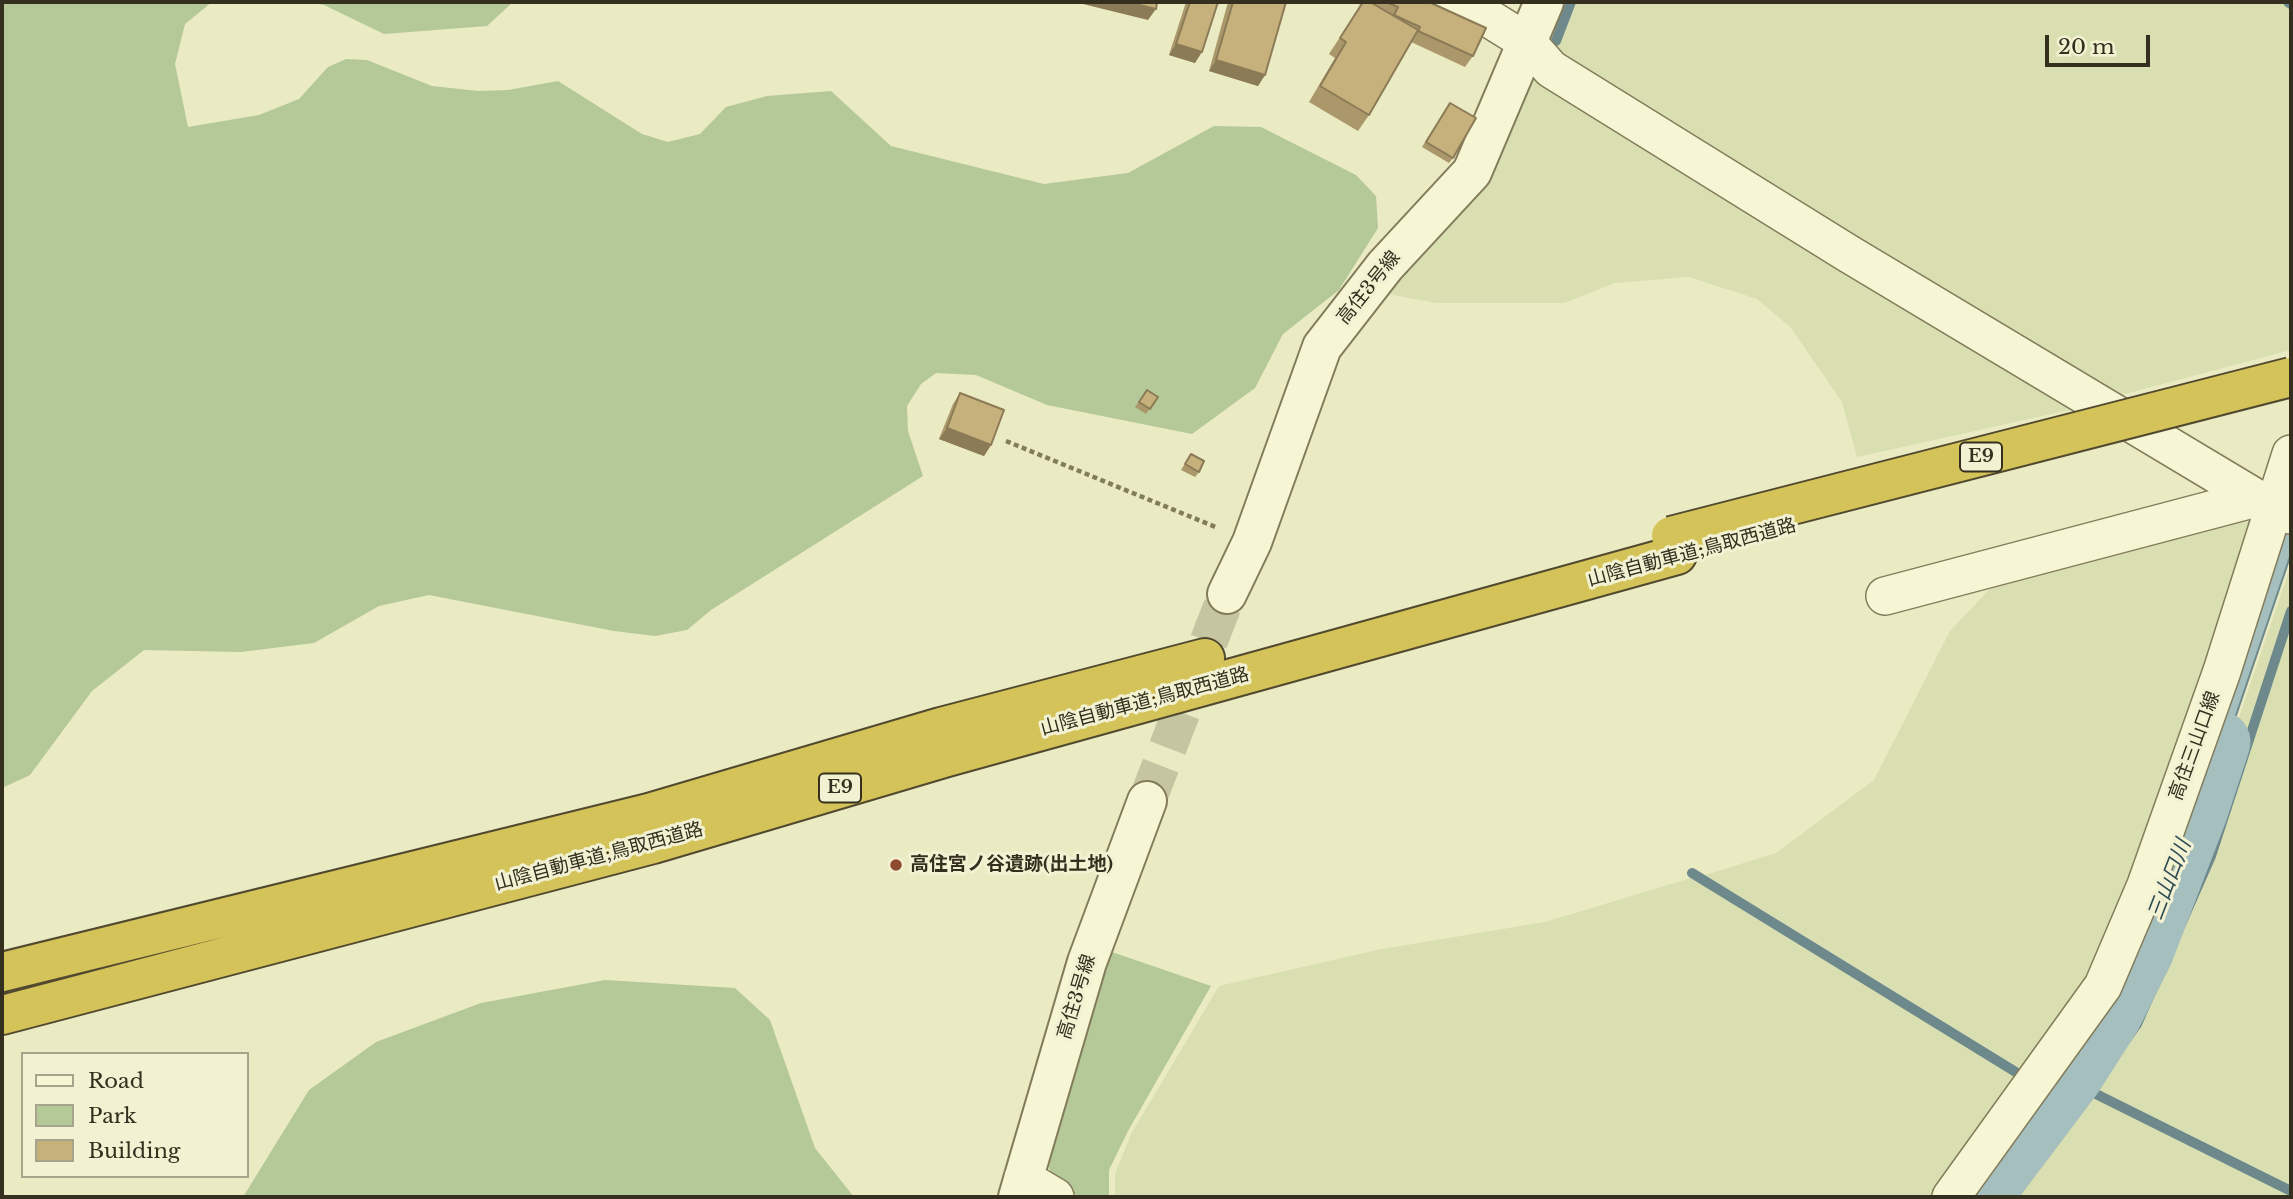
<!DOCTYPE html>
<meta charset="utf-8">
<style>
body{margin:0}
#map{position:relative;width:2293px;height:1199px;overflow:hidden;background:#eaeac3;font-family:"Libre Baskerville",serif}
canvas{display:block}
.frame{position:absolute;inset:0;border:4px solid #342f1e;pointer-events:none}
.legend{position:absolute;left:21px;top:1052px;width:228px;height:126px;box-sizing:border-box;background:#f2f2d2;border:2px solid #a6a48a;margin:0;padding:9px 12px;list-style:none;font-size:21px;color:#342f1e}
.legend li{display:flex;align-items:center;gap:14px;height:35px}
.legend b{width:35px;border:2px solid #a6a48a}
.scale{position:absolute;left:2045px;top:35px;width:105px;height:32px;box-sizing:border-box;border:4px solid #342f1e;border-top:0;padding-left:9px;font-size:21px;line-height:24px;white-space:nowrap;color:#342f1e;-webkit-text-stroke:5px #f2f2d2;paint-order:stroke}
</style>
<div id="map">
<canvas width="2293" height="1199"></canvas>
<div class="frame"></div>
<ul class="legend">
<li><b style="height:9px;background:#f6f6d5"></b>Road</li>
<li><b style="height:19px;background:#b4c898"></b>Park</li>
<li><b style="height:19px;background:#c6b07b"></b>Building</li>
</ul>
<div class="scale">20 m</div>
</div>
<script>
const c = document.querySelector('canvas').getContext('2d');
c.lineJoin = 'round';
function paint(path, color) { c.fillStyle = color; c.fill(path, 'evenodd'); }
const poly = rows => new Path2D(rows.map(r => 'M' + r).join(''));
function trace(path, color, width, dash) { c.strokeStyle = color; c.lineWidth = width; c.lineCap = dash ? 'butt' : 'round'; c.setLineDash(dash || []); c.stroke(path); }
function label(font, color, halo, rows, align = 'center') {
  c.font = font + ' "Libre Baskerville","Noto Sans JP",serif'; c.lineWidth = 6; c.setLineDash([]); c.textBaseline = 'middle'; c.strokeStyle = halo; c.fillStyle = color; for (const [text, x, y, turn = 0] of rows) {
    c.save(); c.translate(x, y); c.rotate((+turn || 0) * Math.PI / 180); c.textAlign = isNaN(turn) ? turn : align; if (halo) c.strokeText(text, 0, 0); c.fillText(text, 0, 0); c.restore();
  }
}
paint(poly([
 [1564,2,2291,2,2291,350,2110,398,1622,104,1550,44,1549,38],
 [1528,78,1548,82,2083,407,1857,457,1842,402,1791,328,1757,299,1689,277,1615,283,1564,303,1436,303,1388,294,1485,177,1523,102,1522,89],
 [2255,519,2214,646,2099,970,2031,1075,1705,875,1776,853,1874,780,1950,631,2002,576],
 [2291,565,2291,1197,1997,1197,2116,1037,2164,937],
 [1691,878,2023,1081,1945,1197,1115,1197,1115,1174,1131,1134,1219,986,1377,950,1545,922]
]), '#d9dfb1');
paint(poly([
 [2,2,212,2,185,24,175,64,188,127,259,115,299,99,328,67,346,59,367,60,432,86,478,91,508,90,558,81,642,134,668,142,700,134,726,107,767,96,831,91,891,146,1044,184,1128,173,1214,126,1261,127,1356,175,1376,196,1378,228,1339,290,1283,334,1255,388,1192,434,1047,405,976,375,936,373,921,384,907,406,908,431,923,476,711,610,687,630,655,636,614,631,429,595,379,606,314,643,241,652,144,650,92,691,30,775,2,788],
 [307,2,513,2,487,26,384,34,324,5],
 [1109,951,1211,986,1128,1131,1109,1170,1109,1197,1079,1197,1054,1179,1048,1166],
 [605,980,735,988,770,1020,815,1148,854,1197,243,1197,309,1090,376,1042,481,1003]
]), '#b4c898');
const water = poly([
 [2291,497,2291,554,2198,827,2183,820,2291,497]
]);
paint(water, '#a5bebe');
trace(water, '#6d898b', 2);
trace(poly([
 [2288,2,2291,4],
 [1556,41,1571,2],
 [1692,873,2019,1074],
 [2090,1091,2291,1191],
 [2013,1197,2137,1024,2211,856,2291,611]
]), '#6d898b', 10);
trace(poly([
 [1980,1197,2072,1075,2111,1014,2142,952,2196,812,2219,742]
]), '#a5bebe', 63);
trace(poly([
 [1147,801,1227,594]
]), '#c6c5a2', 38, [38, 19]);
const minor = poly([
 [1448,2,1490,19,1527,42,1551,69,1849,254,2256,498,2291,515],
 [1885,596,2256,498],
 [1023,1178,1055,1197],
 [1951,1197,2103,986,2146,885,2222,671,2291,454]
]);
const tertiary = poly([
 [1227,594,1252,542,1322,347,1385,266,1472,172,1544,2],
 [1018,1197,1087,962,1147,801]
]);
const motorway = poly([
 [2,972,649,813,941,727,1205,658],
 [2,1015,653,844,947,757,1677,555]
]);
trace(minor, '#837c5b', 40);
trace(tertiary, '#837c5b', 42);
trace(motorway, '#51492f', 42);
trace(poly([
 [1006,441,1218,528]
]), '#837c5b', 4.5, [5, 3.5]);
trace(minor, '#f6f6d5', 37);
trace(tertiary, '#f6f6d5', 38);
trace(motorway, '#d4c359', 38);
const motorwayBridge = poly([
 [1671,536,2291,377]
]);
trace(motorwayBridge, '#51492f', 42, []);
trace(motorwayBridge, '#d4c359', 38);
paint(poly([
 [1186,2,1218,2,1195,63,1169,55],
 [1228,2,1286,2,1265,75,1258,86,1209,71],
 [1354,2,1429,2,1473,56,1465,67,1411,42,1369,115,1358,131,1309,102,1335,58,1329,54,1361,5],
 [1446,109,1453,158,1449,163,1422,147],
 [1147,390,1158,397,1146,414,1135,407],
 [960,393,991,445,984,456,939,439,953,404],
 [1191,454,1199,472,1195,477,1181,470]
]), '#aa976a');
paint(poly([
 [1085,2,1127,2,1156,9,1148,20,1083,4],
 [1176,44,1202,52,1195,63,1169,55],
 [1216,60,1265,75,1258,86,1209,71],
 [947,428,991,445,984,456,939,439]
]), '#8b7b56');
const building = poly([
 [1127,2,1157,2,1156,9,1127,2],
 [1190,2,1218,2,1202,52,1176,44,1190,2],
 [1233,2,1286,2,1265,75,1216,60,1233,2],
 [1363,2,1370,2,1418,30,1369,115,1320,86,1346,42,1340,38,1363,2],
 [1386,2,1429,2,1486,28,1473,56,1418,31,1420,27,1394,15,1398,7,1386,2],
 [1450,103,1476,118,1453,158,1426,142,1450,103],
 [1147,390,1158,397,1150,409,1139,402,1147,390],
 [960,393,1004,410,991,445,947,428,960,393],
 [1191,454,1204,461,1199,472,1185,464,1191,454]
]);
paint(building, '#c6b07b');
trace(building, '#8b7b56', 2);
for (const [x, y, r, color] of [
 [896,865,7,"#8e4b30"]
]) { const dot = new Path2D(); dot.arc(x, y, r, 0, 2 * Math.PI); c.fillStyle = color; c.fill(dot); trace(dot, '#f2f2d2', 2.5); }
for (const [x, y, w] of [
 [1981,457,42],
 [840,788,42]
]) { const box = new Path2D(); box.roundRect(x - w / 2, y - 14.5, w, 29, 5); c.fillStyle = '#f2f2d2'; c.fill(box); trace(box, '#342f1e', 2); }
label('bold 18px', '#342f1e', null, [
 ["E9",1981,457],
 ["E9",840,788]
]);
label('19px', '#342f1e', '#f2f2d2', [
 ["高住3号線",1369,288,-51],
 ["山陰自動車道;鳥取西道路",1692,553,-15],
 ["山陰自動車道;鳥取西道路",1145,702,-15],
 ["高住三山口線",2195,746,-70],
 ["山陰自動車道;鳥取西道路",599,857,-15],
 ["高住3号線",1077,997,-73]
]);
label('bold 19px', '#342f1e', '#f2f2d2', [
 ["高住宮ノ谷遺跡(出土地)",910,865]
], 'left');
label('italic 21px', '#2e4a53', '#f2f2d2', [
 ["三山口川",2170,880,-69]
]);
</script>
